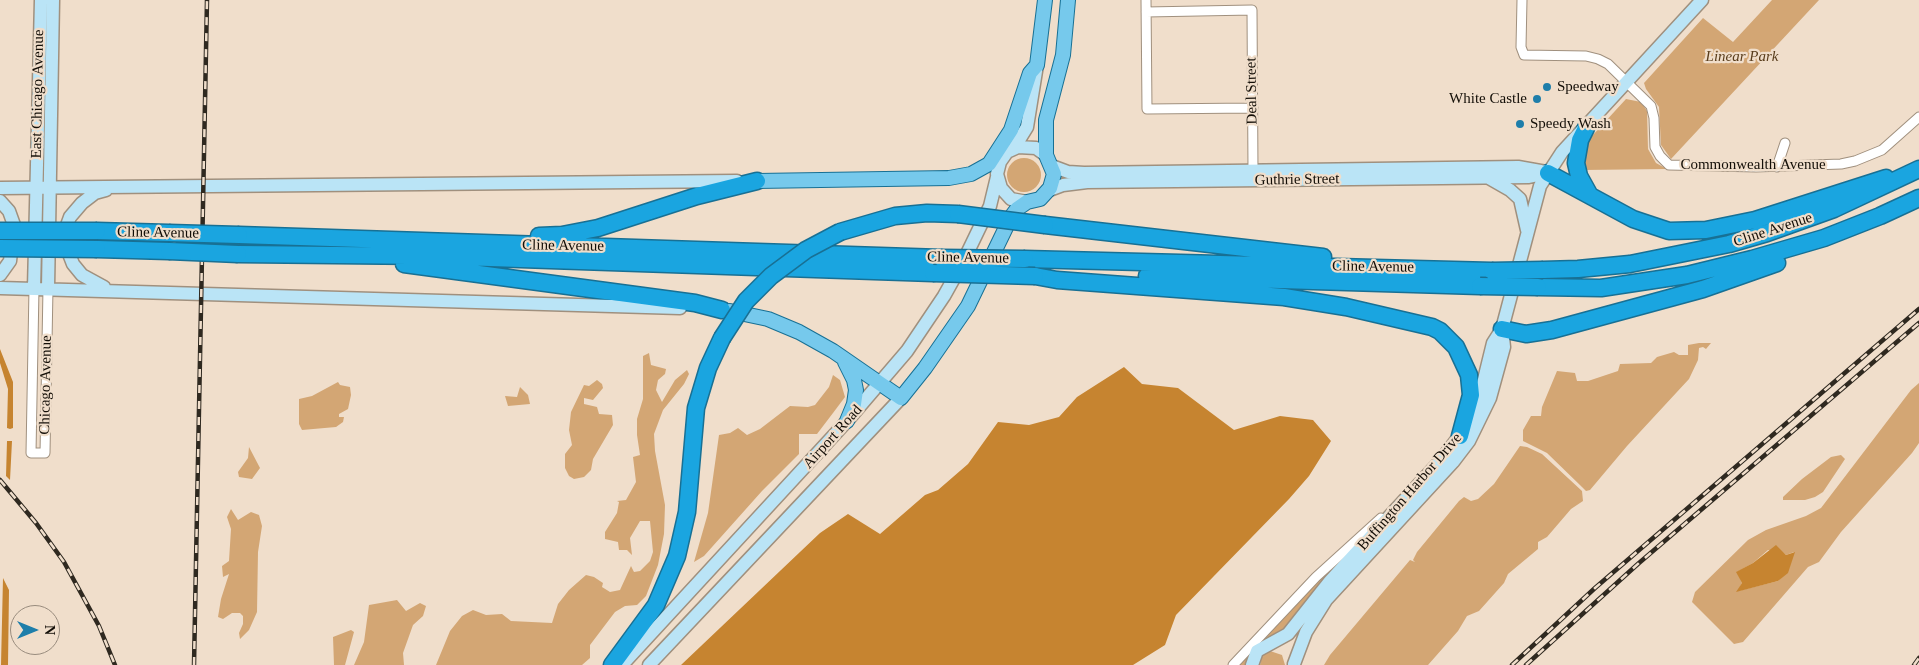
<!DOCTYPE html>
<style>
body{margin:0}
#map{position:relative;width:1919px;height:665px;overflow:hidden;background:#f0decb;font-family:Georgia,serif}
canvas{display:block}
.north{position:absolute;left:10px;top:605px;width:50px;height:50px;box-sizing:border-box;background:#f0decb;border:1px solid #988b7d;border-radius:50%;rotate:90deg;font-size:14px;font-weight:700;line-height:20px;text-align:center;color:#130e07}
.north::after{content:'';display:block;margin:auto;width:18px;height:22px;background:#1e7eaa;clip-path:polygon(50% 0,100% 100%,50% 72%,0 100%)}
</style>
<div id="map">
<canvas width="1919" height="665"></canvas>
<div class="north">N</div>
</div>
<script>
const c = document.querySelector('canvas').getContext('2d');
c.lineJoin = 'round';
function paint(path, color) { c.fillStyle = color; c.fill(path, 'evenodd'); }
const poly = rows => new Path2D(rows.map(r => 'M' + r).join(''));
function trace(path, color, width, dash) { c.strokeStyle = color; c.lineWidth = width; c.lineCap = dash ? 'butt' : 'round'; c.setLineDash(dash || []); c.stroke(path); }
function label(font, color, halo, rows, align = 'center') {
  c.font = font + ' Georgia,serif'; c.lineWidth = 4.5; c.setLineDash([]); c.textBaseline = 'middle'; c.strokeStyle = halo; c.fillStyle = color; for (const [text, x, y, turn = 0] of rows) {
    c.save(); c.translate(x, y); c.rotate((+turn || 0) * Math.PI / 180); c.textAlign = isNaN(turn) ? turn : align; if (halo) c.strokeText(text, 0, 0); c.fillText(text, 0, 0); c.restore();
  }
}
paint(poly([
 [1772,0,1819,0,1671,159,1661,145,1659,107,1646,89,1644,83,1703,18,1733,42],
 [1626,99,1641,102,1647,111,1648,149,1656,163,1667,169,1583,170,1583,149,1592,136],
 '1007 175a17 17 0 1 1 34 0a17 17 0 1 1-34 0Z',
 [1699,343,1711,343,1706,349,1703,347,1699,348,1698,360,1689,379,1627,446,1590,490,1586,491,1582,487,1547,453,1523,441,1523,430,1531,416,1541,416,1542,407,1557,371,1575,373,1577,381,1588,381,1618,371,1620,364,1651,363,1657,357,1674,352,1679,355,1688,355,1688,345],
 [649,353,651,365,666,369,665,374,658,380,656,390,662,402,675,380,687,370,689,374,684,384,663,410,654,434,655,451,665,505,664,534,658,565,646,596,637,605,625,606,615,612,590,645,590,658,582,665,436,665,450,631,462,616,473,610,486,615,502,614,511,621,552,623,558,604,569,590,586,575,594,577,603,583,602,587,610,592,620,590,631,566,634,572,640,571,650,561,653,552,650,521,640,521,630,538,632,555,627,550,619,550,618,542,605,539,605,532,617,513,619,502,617,501,626,500,636,482,633,457,640,455,637,435,637,419,643,399,643,356],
 [833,375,840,380,845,397,833,413,817,434,799,434,799,454,762,491,704,556,694,562,708,513,719,435,730,433,738,428,747,435,760,429,790,406,808,407,815,405,829,387],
 [597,380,602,384,603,388,593,400,584,398,584,404,597,407,599,414,612,415,613,425,593,459,591,470,584,477,574,479,569,476,565,468,565,454,572,445,569,430,571,412,584,385,589,386],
 [338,382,340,385,350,387,351,395,348,409,339,414,339,417,344,417,343,422,336,427,302,430,299,424,299,399,312,396],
 [1919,383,1919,443,1912,453,1841,532,1819,562,1808,567,1743,642,1734,644,1692,602,1695,592,1748,540,1766,530,1806,516,1821,508,1911,390],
 [1768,550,1781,551,1786,555,1794,552,1789,568,1778,581,1738,591,1742,583,1737,572,1753,563],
 [520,387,528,395,530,404,508,406,505,396,517,397],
 [1520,446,1527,447,1542,454,1582,491,1583,501,1571,509,1547,537,1538,542,1538,549,1508,574,1504,583,1479,611,1467,616,1458,631,1428,665,1324,665,1330,655,1410,560,1415,562,1413,560,1417,552,1459,501,1464,497,1471,501,1478,499,1494,484],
 [249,447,260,468,252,479,239,477,238,472,248,458],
 [1841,455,1845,459,1823,492,1815,497,1805,500,1783,500,1783,497,1802,479,1831,457],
 [231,509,238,520,251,512,259,515,262,526,258,552,257,612,249,630,240,639,239,633,243,624,243,616,240,613,232,613,223,619,218,617,221,599,229,574,223,577,222,566,229,561,231,529,227,517],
 [1375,527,1288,629,1248,665,1237,665,1298,598],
 [397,600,406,611,420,603,426,606,423,616,413,625,403,653,404,665,354,665,364,642,369,605],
 [351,630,354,632,345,665,334,665,333,637],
 [1270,651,1282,655,1285,665,1260,665,1262,655]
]), '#d3a674');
paint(poly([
 [0,349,13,382,13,428,10,429,7,428,8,389,0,363],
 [1124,367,1142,384,1178,388,1234,430,1280,416,1313,420,1331,441,1309,476,1289,499,1176,615,1165,645,1133,665,681,665,820,533,848,514,880,534,925,495,938,490,968,464,998,422,1029,425,1059,417,1077,397],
 [7,441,12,441,10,480,6,476],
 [1776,545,1786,555,1795,552,1788,573,1778,581,1736,592,1742,583,1736,572,1753,563],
 [3,578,9,590,8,665,1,665]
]), '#c68430');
const street = poly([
 [1146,0,1147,109,1253,108],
 [1522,0,1521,47,1524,55,1586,56,1598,59,1608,64,1651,106,1654,118,1655,147,1660,156,1669,165,1756,167,1841,164,1855,161,1882,150,1919,117],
 [1146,12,1252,10,1253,171],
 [1777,167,1785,143],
 [34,288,31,453,45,453,48,288],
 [1233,665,1316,577,1381,518]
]);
const secondary = poly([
 [1014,148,1027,127,1037,65],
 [1052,166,1068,172,1084,173,1518,167,1546,172],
 [1489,178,1510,190,1520,199,1527,230],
 [0,188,737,181],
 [1047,191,1063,185,1087,182,1529,177,1548,173],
 [0,201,9,211,14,225,10,261,0,275],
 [1027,202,1011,199,1001,188,997,174,1000,162,1007,152,1018,147,1036,148,1046,155],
 [104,287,82,275,73,264,66,246,66,228,70,217,82,203,95,193,106,190],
 [0,288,680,308],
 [34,288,41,0],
 [48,288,53,0],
 [1294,664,1306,632,1326,600,1453,462,1469,441,1490,398,1504,347,1502,329],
 [622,665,847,421,907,351,944,296,963,262,990,206,997,177],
 [649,665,901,398],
 [1252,665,1257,651,1288,634,1330,581,1442,459,1470,422,1480,396,1493,343,1502,329,1540,186,1562,152,1702,0]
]);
const primary = poly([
 [757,181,949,178,971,174,989,164,1011,130,1030,73,1037,65,1045,0],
 [730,311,768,319,799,332,833,351,901,398,925,368,968,306,1011,217,1017,209,1027,202,1040,199,1050,188,1054,174,1046,155,1046,120,1063,55,1068,0],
 [845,362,854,380,856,390,854,404,847,421]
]);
const highway = poly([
 [1586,128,1580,140,1576,163,1579,176,1589,194],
 [1548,173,1633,219,1669,231,1706,230,1755,220,1886,178],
 [1045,225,1323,257],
 [97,231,169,233],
 [840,232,895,216,927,213,958,214],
 [239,235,941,258],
 [539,236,562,235,598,228,697,196,757,181],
 [97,249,169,251],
 [238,254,432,256,933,273],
 [1025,259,1492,271],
 [404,264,695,303,722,310],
 [1543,270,1578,269,1630,264,1729,244,1767,233,1834,209,1919,169],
 [1035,276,1057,280,1284,297,1346,307,1432,327,1440,331,1456,347,1469,375,1471,395,1460,436],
 [1147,276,1480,286],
 [1538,287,1601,288,1687,275,1752,259,1824,238,1880,216,1919,198],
 [1502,329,1526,334,1552,330,1703,289,1777,263],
 [612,665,656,605,677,556,687,512,696,408,708,368,722,338]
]);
trace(street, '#a0907e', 11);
trace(secondary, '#a0907e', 15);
trace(primary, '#187094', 16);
trace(highway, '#187094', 19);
trace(street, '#fff', 9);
trace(secondary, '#bae4f6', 12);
trace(primary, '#76c9ec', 14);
trace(highway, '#1aa5e0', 16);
const rail = poly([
 [0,480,36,523,64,562,99,626,115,665],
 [194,665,207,0],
 [1512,665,1595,588,1919,309],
 [1526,665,1639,563,1919,323],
 [1914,665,1919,658]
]);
trace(rail, '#2f2920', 4.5);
trace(rail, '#f0decb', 2.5, [8]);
const highwayBridge = poly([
 [958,214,1045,225],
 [0,231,97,231],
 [169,233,239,235],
 [0,248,97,249],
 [169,251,238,254],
 [941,258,1025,259],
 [1492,271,1543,270],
 [933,273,1035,276],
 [1480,286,1538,287],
 [722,338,746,301,771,276,806,250,840,232]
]);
trace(highwayBridge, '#187094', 19, []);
trace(highwayBridge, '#1aa5e0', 16);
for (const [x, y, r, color] of [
 [1547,87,5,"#1e7eaa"],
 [1537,99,5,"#1e7eaa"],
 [1520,124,5,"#1e7eaa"]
]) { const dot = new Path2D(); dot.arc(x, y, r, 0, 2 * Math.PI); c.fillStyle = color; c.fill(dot); trace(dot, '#f0decb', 2); }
label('italic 15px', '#593d1c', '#f0decb', [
 ["Linear Park",1742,57]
]);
label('15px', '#130e07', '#f0decb', [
 ["Speedway",1557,87],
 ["White Castle",1527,99,"right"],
 ["Speedy Wash",1530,124]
], 'left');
label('15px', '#130e07', '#f0decb', [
 ["Deal Street",1252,91,-91],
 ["East Chicago Avenue",38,94,-89],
 ["Commonwealth Avenue",1753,165],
 ["Guthrie Street",1297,180,-1],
 ["Cline Avenue",1773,230,-18],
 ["Cline Avenue",158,233,1],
 ["Cline Avenue",563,246,1],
 ["Cline Avenue",968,258,1],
 ["Cline Avenue",1373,267,1],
 ["Chicago Avenue",46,385,-89],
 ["Airport Road",833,437,-48],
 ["Buffington Harbor Drive",1410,492,-49]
]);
</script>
